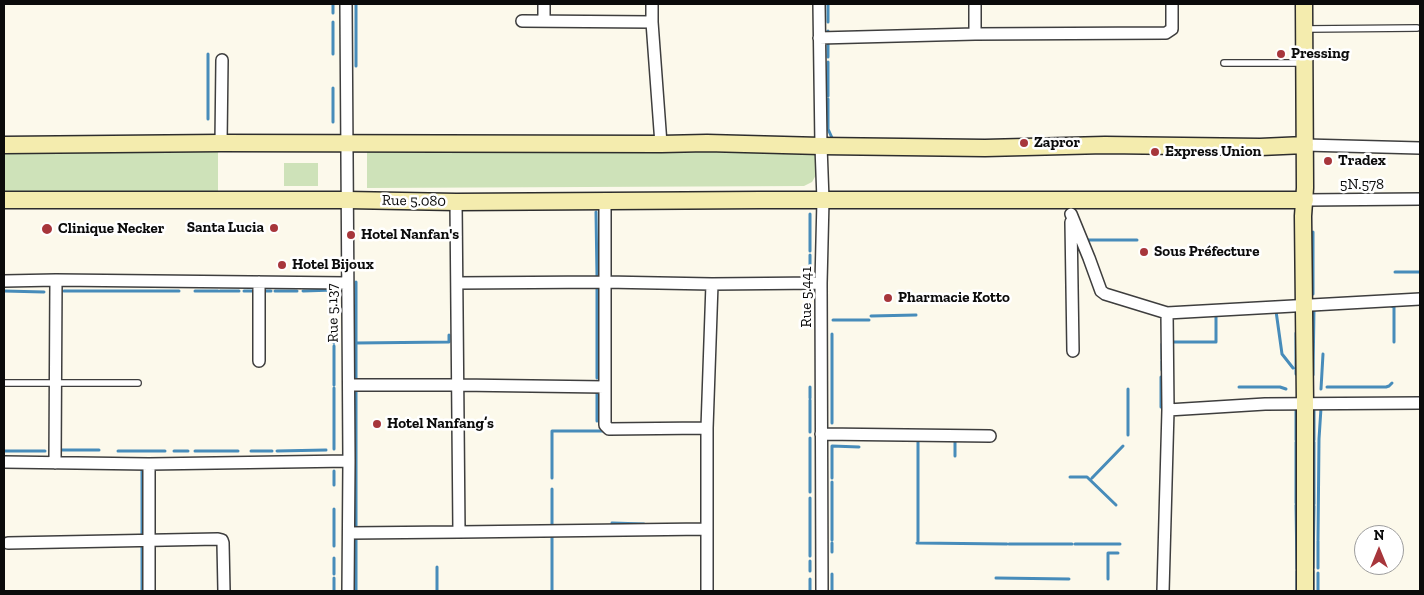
<!DOCTYPE html>
<meta charset="utf-8">
<style>
body{margin:0}
#map{position:relative;width:1424px;height:595px;overflow:hidden;background:#fcf9eb;font-family:"Zilla Slab",serif}
canvas{display:block}
.frame{position:absolute;inset:0;border:5px solid #0b0b0b;pointer-events:none}
.north{position:absolute;left:1354px;top:525px;width:50px;height:50px;box-sizing:border-box;background:#fff;border:1px solid #9d9d9d;border-radius:50%;rotate:0deg;font-size:14px;font-weight:700;line-height:20px;text-align:center;color:#0b0b0b}
.north::after{content:'';display:block;margin:auto;width:18px;height:22px;background:#a7363b;clip-path:polygon(50% 0,100% 100%,50% 72%,0 100%)}
</style>
<div id="map">
<canvas width="1424" height="595"></canvas>
<div class="frame"></div>
<div class="north">N</div>
</div>
<script>
const c = document.querySelector('canvas').getContext('2d');
c.lineJoin = 'round';
function paint(path, color) { c.fillStyle = color; c.fill(path, 'evenodd'); }
const poly = rows => new Path2D(rows.map(r => 'M' + r).join(''));
function trace(path, color, width, dash) { c.strokeStyle = color; c.lineWidth = width; c.lineCap = dash ? 'butt' : 'round'; c.setLineDash(dash || []); c.stroke(path); }
function label(font, color, halo, rows, align = 'center') {
  c.font = font + ' "Zilla Slab",serif'; c.lineWidth = 5; c.setLineDash([]); c.textBaseline = 'middle'; c.strokeStyle = halo; c.fillStyle = color; for (const [text, x, y, turn = 0] of rows) {
    c.save(); c.translate(x, y); c.rotate((+turn || 0) * Math.PI / 180); c.textAlign = isNaN(turn) ? turn : align; if (halo) c.strokeText(text, 0, 0); c.fillText(text, 0, 0); c.restore();
  }
}
paint(poly([
 [812,150,817,156,816,175,812,182,804,186,367,188,367,151],
 [4,152,218,152,218,195,4,193],
 [284,163,318,163,318,186,284,186]
]), '#cee2b9');
trace(poly([
 [333,4,333,13],
 [828,4,828,22],
 [333,22,333,54],
 [828,31,828,57],
 [828,62,828,96],
 [356,66,356,4],
 [333,88,333,122],
 [828,99,828,129,833,140,834,141],
 [208,119,208,54],
 [596,212,597,276],
 [1313,232,1313,294],
 [1086,240,1137,240],
 [810,251,810,214],
 [810,255,810,278],
 [1395,272,1420,272],
 [356,282,356,380],
 [597,287,597,378],
 [4,291,44,292],
 [64,291,179,291],
 [195,291,218,291],
 [220,291,239,291],
 [244,291,271,291],
 [275,291,297,291],
 [303,291,334,290],
 [1389,305,1394,307,1394,342],
 [1276,311,1282,354,1293,368],
 [871,316,916,315],
 [833,320,869,320],
 [1296,333,1296,374],
 [334,334,334,343],
 [832,334,832,423],
 [1173,342,1216,342,1216,312],
 [356,343,449,342,449,335],
 [1162,344,1162,359],
 [1162,361,1162,370],
 [1313,375,1314,308],
 [1161,377,1161,407],
 [334,385,334,346],
 [810,387,810,398],
 [1239,387,1280,387,1286,389],
 [1327,387,1386,387,1389,386,1392,383],
 [334,388,334,449],
 [356,389,356,526],
 [597,389,597,421],
 [1128,389,1128,435],
 [1321,389,1323,354],
 [810,400,810,432],
 [1296,406,1296,440],
 [1314,408,1314,440],
 [810,438,810,492],
 [955,438,955,456],
 [918,442,918,541],
 [1296,442,1296,503],
 [1314,442,1314,504],
 [62,450,99,450],
 [4,451,45,451],
 [118,451,165,451],
 [174,451,188,451],
 [195,451,238,451],
 [251,451,272,451],
 [277,451,326,450],
 [334,471,334,485],
 [1070,477,1087,477,1116,505],
 [552,478,552,431,606,431],
 [832,478,832,446,859,447],
 [1092,478,1123,446],
 [552,489,552,524],
 [810,498,810,556],
 [1296,505,1297,569],
 [334,509,334,546],
 [612,523,644,524],
 [356,536,356,591],
 [142,538,142,470],
 [832,540,832,482],
 [1318,540,1319,439,1321,408,1322,408],
 [1318,541,1318,568],
 [142,543,142,591],
 [832,543,832,552],
 [917,543,1007,544],
 [1009,544,1072,544],
 [1075,544,1120,544],
 [334,558,334,574],
 [437,567,437,591],
 [1313,568,1314,506],
 [810,571,810,561],
 [1297,571,1297,591],
 [1313,571,1313,591],
 [1318,573,1318,591],
 [832,574,832,591],
 [334,578,334,591],
 [996,578,1069,579],
 [1108,579,1108,553,1118,553],
 [552,591,552,534],
 [810,591,810,579]
]), '#478cba', 3);
const service = poly([
 [1307,29,1417,28],
 [1224,63,1302,63],
 [4,383,138,383]
]);
const minor = poly([
 [346,4,349,461,348,591],
 [544,4,544,21],
 [652,4,652,22,661,144],
 [819,4,821,146,823,200,821,283,822,591],
 [975,4,975,34],
 [522,21,652,22],
 [819,38,975,34,1166,33,1172,29,1172,4],
 [221,143,222,60],
 [1305,145,1420,148],
 [1305,200,1420,199],
 [456,202,459,532],
 [605,202,605,425,609,429,707,428],
 [1071,214,1089,258,1101,291,1105,294,1167,313,1420,299],
 [1071,222,1073,351],
 [4,281,56,280,347,283],
 [259,282,259,361],
 [457,283,605,282,712,284,821,283],
 [1167,313,1168,410,1265,404,1420,403],
 [349,385,458,385,605,387],
 [821,434,990,436],
 [4,462,149,464,349,461],
 [55,463,56,280],
 [149,464,149,591],
 [349,533,459,532,707,529],
 [8,543,218,539,222,540,223,543,224,591],
 [707,591,707,428,712,284],
 [1163,591,1168,410]
]);
const secondary = poly([
 [1304,4,1305,188,1303,216,1305,403,1305,591],
 [4,145,221,143,661,144,707,143,821,146,985,148,1105,145,1260,147,1305,145],
 [4,200,347,200,456,202,761,200,1305,200]
]);
trace(service, '#3e3e3e', 8);
trace(minor, '#3e3e3e', 14);
trace(secondary, '#2d2d2d', 19);
trace(service, '#fff', 5.5);
trace(minor, '#fff', 11);
trace(secondary, '#f4ecae', 16);
for (const [x, y, r, color] of [
 [1281,54,5,"#a7363b"],
 [1024,143,5,"#a7363b"],
 [1155,152,5,"#a7363b"],
 [1328,161,5,"#a7363b"],
 [274,228,5,"#a7363b"],
 [47,229,6,"#a7363b"],
 [351,235,5,"#a7363b"],
 [1144,252,5,"#a7363b"],
 [282,265,5,"#a7363b"],
 [888,298,5,"#a7363b"],
 [377,424,5,"#a7363b"]
]) { const dot = new Path2D(); dot.arc(x, y, r, 0, 2 * Math.PI); c.fillStyle = color; c.fill(dot); trace(dot, '#fff', 2); }
label('bold 15px', '#0b0b0b', '#fff', [
 ["Pressing",1291,54],
 ["Zapror",1034,143],
 ["Express Union",1165,152],
 ["Tradex",1338,161],
 ["Santa Lucia",264,228,"right"],
 ["Clinique Necker",58,229],
 ["Hotel Nanfan's",361,235],
 ["Sous Préfecture",1154,252],
 ["Hotel Bijoux",292,265],
 ["Pharmacie Kotto",898,298],
 ["Hotel Nanfang’s",387,424]
], 'left');
label('15px', '#0b0b0b', '#fff', [
 ["5N.578",1362,185],
 ["Rue 5.080",414,201,1],
 ["Rue 5.441",807,297,-90],
 ["Rue 5.137",333,313,-91]
]);
</script>
